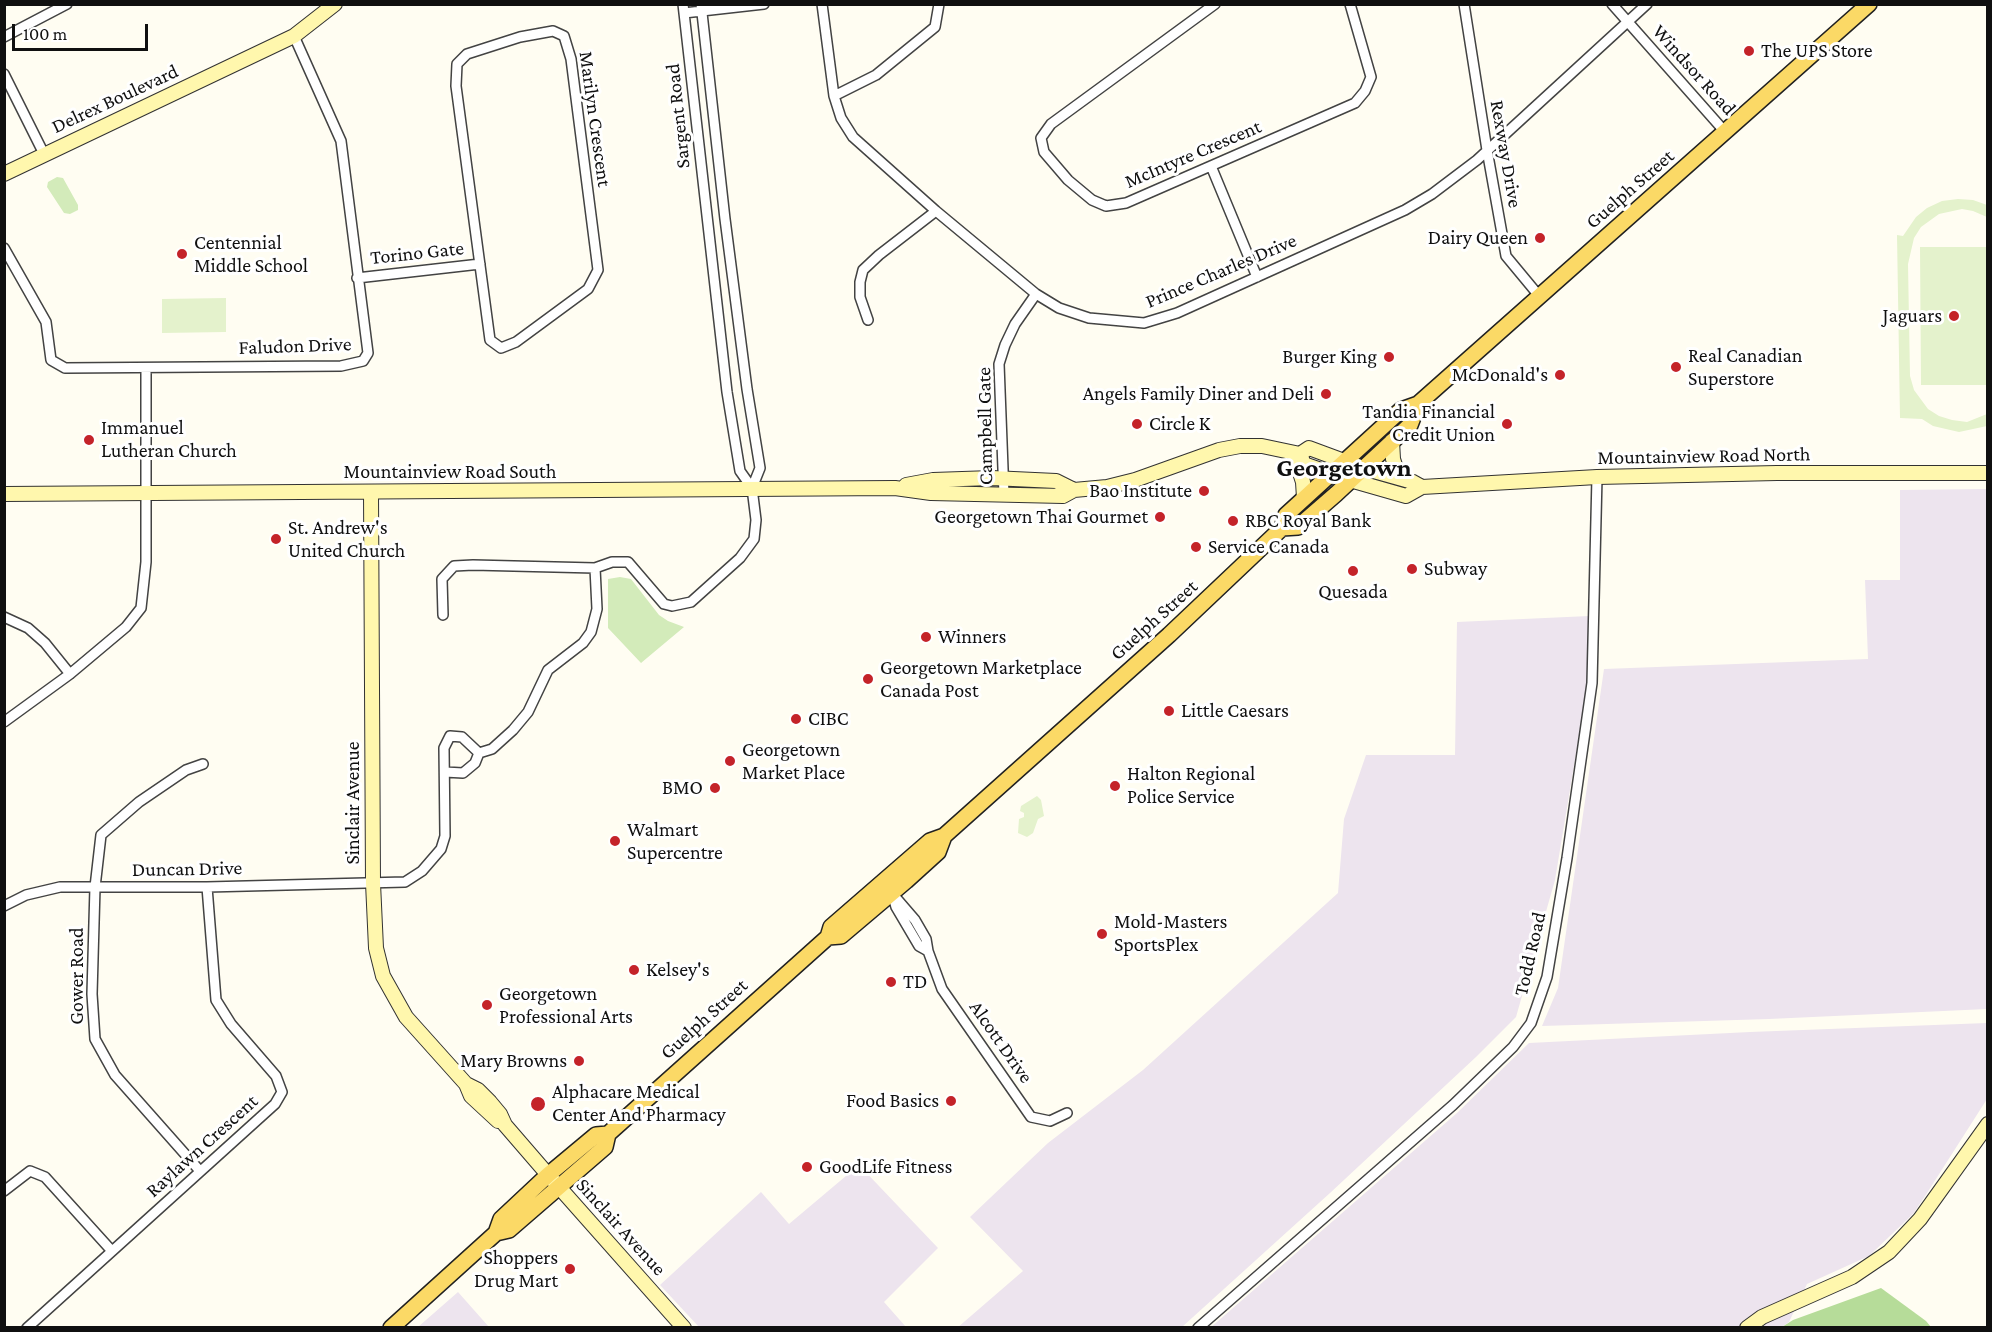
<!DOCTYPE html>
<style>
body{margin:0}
#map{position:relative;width:1992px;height:1332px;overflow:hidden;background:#fffdf2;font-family:"Crimson Pro",serif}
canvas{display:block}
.frame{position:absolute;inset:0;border:6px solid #101010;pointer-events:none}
.scale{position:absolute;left:12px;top:24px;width:136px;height:27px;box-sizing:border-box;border:3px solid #101010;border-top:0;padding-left:8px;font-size:18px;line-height:21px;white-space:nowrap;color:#101010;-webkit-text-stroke:4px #fff;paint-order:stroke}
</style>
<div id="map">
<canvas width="1992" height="1332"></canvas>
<div class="frame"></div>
<div class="scale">100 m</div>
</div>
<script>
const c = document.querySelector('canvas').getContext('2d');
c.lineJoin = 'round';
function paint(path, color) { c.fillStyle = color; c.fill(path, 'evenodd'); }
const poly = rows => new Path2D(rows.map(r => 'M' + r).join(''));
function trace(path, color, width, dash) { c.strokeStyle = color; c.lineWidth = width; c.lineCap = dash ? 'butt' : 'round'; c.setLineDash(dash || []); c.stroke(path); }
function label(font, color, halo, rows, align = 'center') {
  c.font = font + ' "Crimson Pro",serif'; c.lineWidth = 6; c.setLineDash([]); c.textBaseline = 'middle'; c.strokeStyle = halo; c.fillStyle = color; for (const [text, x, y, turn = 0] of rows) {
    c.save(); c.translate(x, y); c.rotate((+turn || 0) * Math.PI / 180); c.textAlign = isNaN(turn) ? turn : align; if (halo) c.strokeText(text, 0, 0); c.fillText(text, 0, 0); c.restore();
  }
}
paint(poly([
 [1987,489,1987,1009,1769,1019,1542,1026,1558,988,1604,669,1868,659,1865,580,1900,580,1900,490],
 [1589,616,1588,681,1555,880,1516,1017,1476,1057,1330,1193,1182,1327,957,1328,1023,1271,970,1217,1048,1143,1143,1070,1338,893,1344,819,1366,755,1455,755,1457,622],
 [1987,1023,1987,1099,1927,1193,1913,1214,1869,1256,1807,1284,1789,1322,1782,1327,1210,1328,1457,1113,1529,1043,1750,1032],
 [859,1165,938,1248,884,1302,906,1327,699,1327,660,1285,761,1192,789,1224],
 [458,1292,489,1327,418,1327]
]), '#ede4ee');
paint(poly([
 [57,177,63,178,78,205,78,210,70,214,64,213,47,187,48,182],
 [620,577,631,579,659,615,668,621,684,627,641,663,608,628,608,579]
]), '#d3ebba');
paint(poly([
 [1881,1288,1926,1321,1931,1327,1782,1327,1793,1320]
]), '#b6dc99');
paint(poly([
 [1958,199,1973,200,1987,205,1987,217,1973,211,1962,209,1939,214,1921,227,1914,238,1908,264,1910,376,1914,390,1928,409,1939,416,1952,420,1967,422,1987,414,1987,426,1959,432,1933,426,1922,419,1900,418,1897,235,1903,236,1916,217,1927,208,1942,201],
 [1920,247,1987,247,1987,385,1921,385],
 [226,298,226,332,162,333,162,299],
 [1037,796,1041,800,1044,816,1038,819,1033,833,1027,837,1018,833,1019,819,1024,817,1024,813,1020,811,1021,806]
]), '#e4f2cc');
const street = poly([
 [683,4,727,392,740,471,752,488],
 [822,4,834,96,841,118,853,137,936,211,1036,294,1059,308,1089,318,1144,323,1177,313,1405,210,1432,194,1477,160,1647,4],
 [1215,4,1051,124,1041,138,1044,152,1068,180,1092,200,1106,206,1126,203,1355,103,1365,91,1371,77,1350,4],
 [1464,4,1487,150,1506,256,1540,297],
 [1612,4,1726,133],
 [684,13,764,4],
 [553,31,564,36,571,59,598,270,588,289,516,342,501,348,490,340,456,86,457,64,467,54,520,37,553,31],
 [4,37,67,4],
 [4,74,44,154],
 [834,96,876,75,935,27,939,4],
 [1211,166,1257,277],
 [4,248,46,322,51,360,65,368,341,366,363,361,368,353,341,141,294,36],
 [357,278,480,264],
 [868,320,860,297,860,282,863,270,879,255,936,211],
 [1004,495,999,364,1005,345,1015,324,1036,294],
 [443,615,442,579,454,566,473,565,595,568,612,562,628,562,664,604,672,606,691,602,740,558,754,539,756,520,752,488,760,468,747,389,725,219,701,4],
 [4,617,28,628,45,643,70,674],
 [4,722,70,674,126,627,141,608,146,562,146,368],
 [479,753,492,749,513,730,528,712,548,670,583,643,591,632,597,609,595,568],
 [445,772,463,773,475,763,479,753],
 [890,891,915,920,926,939,928,951,942,989,1031,1117,1050,1121,1067,1113],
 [892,894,896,907,919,946,928,951],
 [4,906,26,895,60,887,207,887,405,882,422,871,441,849,445,836,444,748,450,736,462,737,479,753],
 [200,1171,115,1075,95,1039,92,994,95,887,101,835,139,802,186,770,203,764],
 [4,1191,30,1171,45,1177,111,1250],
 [27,1328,275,1104,282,1092,276,1076,231,1024,216,1000,207,887],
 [1198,1328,1453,1105,1513,1047,1531,1023,1547,977,1567,858,1592,683,1597,477]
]);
const secondary = poly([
 [4,174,294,36,335,4],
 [1392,441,1393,459,1399,478],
 [1294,454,1303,482,1304,498],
 [1300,454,1304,464,1350,480,1406,496,1422,487,1597,477,1777,473,1988,473],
 [906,485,933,480,992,478,1056,481,1074,490],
 [371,492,373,883,376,948,383,976,406,1017,466,1084,478,1090,490,1102,500,1114,505,1125,543,1169,684,1328],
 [4,494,895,488,931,493,1063,496,1074,490,1107,487,1135,480,1219,450,1240,446,1262,446,1300,454,1309,448,1363,468,1413,482,1422,487],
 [466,1084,471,1096,498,1121],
 [1747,1328,1762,1317,1852,1277,1889,1252,1920,1219,1988,1124]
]);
const primary = poly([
 [1282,528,1298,527,1336,494,1410,425,1418,404],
 [828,937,841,936,906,881,938,852,944,836],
 [496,1233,501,1219,548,1175,596,1135,608,1134],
 [391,1328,496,1233,509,1230,605,1147,608,1134,828,937,831,927,930,841,944,836,1169,635,1282,528,1286,515,1401,410,1418,404,1869,4]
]);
trace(street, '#434343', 12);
trace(secondary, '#323232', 16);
trace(primary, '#212121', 18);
trace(street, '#fff', 9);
trace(secondary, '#fff7ad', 14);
trace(primary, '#fbd966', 15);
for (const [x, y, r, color] of [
 [1749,51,6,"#c42329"],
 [1540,238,6,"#c42329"],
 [182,254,6,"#c42329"],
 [1954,316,6,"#c42329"],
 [1389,357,6,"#c42329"],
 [1676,367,6,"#c42329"],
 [1560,375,6,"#c42329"],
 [1326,394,6,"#c42329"],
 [1137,424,6,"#c42329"],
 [1507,424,6,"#c42329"],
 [89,440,6,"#c42329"],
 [1204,491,6,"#c42329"],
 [1160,517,6,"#c42329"],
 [1233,521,6,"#c42329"],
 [276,539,6,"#c42329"],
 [1196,547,6,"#c42329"],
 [1412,569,6,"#c42329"],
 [1353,571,6,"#c42329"],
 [926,637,6,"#c42329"],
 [868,679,6,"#c42329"],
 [1169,711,6,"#c42329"],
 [796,719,6,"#c42329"],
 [730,761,6,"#c42329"],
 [1115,786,6,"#c42329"],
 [715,788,6,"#c42329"],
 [615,841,6,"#c42329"],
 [1102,934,6,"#c42329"],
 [634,970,6,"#c42329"],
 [891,982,6,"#c42329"],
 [487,1005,6,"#c42329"],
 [579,1061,6,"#c42329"],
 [951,1101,6,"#c42329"],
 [538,1104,8,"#c42329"],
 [807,1167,6,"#c42329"],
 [570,1269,6,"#c42329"]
]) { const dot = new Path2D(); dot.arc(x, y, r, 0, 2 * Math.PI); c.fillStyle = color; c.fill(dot); trace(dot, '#fff', 2); }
label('20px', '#101010', '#fff', [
 ["The UPS Store",1761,51],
 ["Dairy Queen",1528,238,"right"],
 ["Centennial",194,243],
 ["Middle School",194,266],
 ["Jaguars",1942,316,"right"],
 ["Real Canadian",1688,356],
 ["Superstore",1688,379],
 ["Burger King",1377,357,"right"],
 ["McDonald's",1548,375,"right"],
 ["Angels Family Diner and Deli",1314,394,"right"],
 ["Tandia Financial",1495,412,"right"],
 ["Credit Union",1495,435,"right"],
 ["Circle K",1149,424],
 ["Immanuel",101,428],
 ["Lutheran Church",101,451],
 ["Bao Institute",1192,491,"right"],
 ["Georgetown Thai Gourmet",1148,517,"right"],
 ["RBC Royal Bank",1245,521],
 ["St. Andrew's",288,528],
 ["United Church",288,551],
 ["Service Canada",1208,547],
 ["Subway",1424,569],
 ["Quesada",1353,592,"center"],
 ["Winners",938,637],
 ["Georgetown Marketplace",880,668],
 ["Canada Post",880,691],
 ["Little Caesars",1181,711],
 ["CIBC",808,719],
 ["Georgetown",742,750],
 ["Market Place",742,773],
 ["Halton Regional",1127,774],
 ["Police Service",1127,797],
 ["BMO",703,788,"right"],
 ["Walmart",627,830],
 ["Supercentre",627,853],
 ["Mold-Masters",1114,922],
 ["SportsPlex",1114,945],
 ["Kelsey's",646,970],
 ["TD",903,982],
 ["Georgetown",499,994],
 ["Professional Arts",499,1017],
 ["Mary Browns",567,1061,"right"],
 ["Alphacare Medical",552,1092],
 ["Center And Pharmacy",552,1115],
 ["Food Basics",939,1101,"right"],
 ["GoodLife Fitness",819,1167],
 ["Shoppers",558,1258,"right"],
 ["Drug Mart",558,1281,"right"]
], 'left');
label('20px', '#101010', '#fff', [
 ["Windsor Road",1694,70,48],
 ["Delrex Boulevard",115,99,-25],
 ["Sargent Road",678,116,-96],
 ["Marilyn Crescent",595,119,82],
 ["McIntyre Crescent",1193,154,-23],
 ["Rexway Drive",1506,154,80],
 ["Guelph Street",1630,189,-41],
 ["Torino Gate",417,253,-6],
 ["Prince Charles Drive",1221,271,-23],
 ["Faludon Drive",295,346,-2],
 ["Campbell Gate",985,426,-91],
 ["Mountainview Road North",1704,456,-1],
 ["Mountainview Road South",450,472],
 ["Guelph Street",1154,620,-42],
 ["Sinclair Avenue",353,803,-90],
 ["Duncan Drive",187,869,-1],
 ["Todd Road",1530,954,-77],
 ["Gower Road",77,976,-90],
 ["Guelph Street",704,1019,-42],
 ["Alcott Drive",1001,1042,55],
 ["Raylawn Crescent",202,1146,-42],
 ["Sinclair Avenue",621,1227,48]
]);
label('bold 26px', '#101010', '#fff', [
 ["Georgetown",1344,468]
]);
</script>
